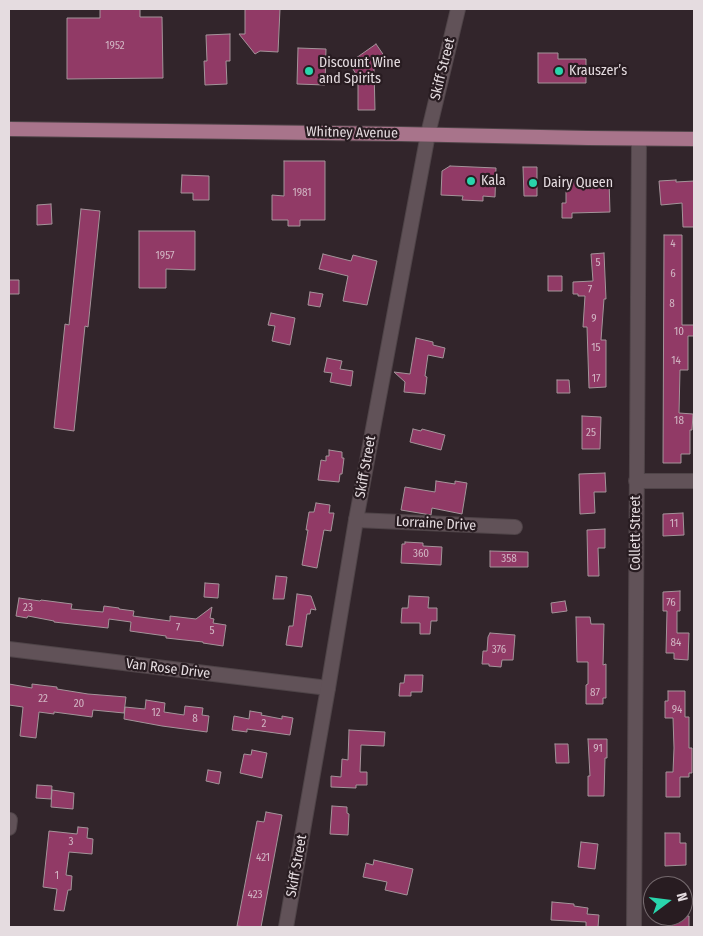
<!DOCTYPE html>
<meta charset="utf-8">
<style>
body{margin:0}
#map{position:relative;width:703px;height:936px;overflow:hidden;background:#32252b;font-family:"Fira Sans Condensed",sans-serif}
canvas{display:block}
.frame{position:absolute;inset:0;border:10px solid #e5dce0;pointer-events:none}
.north{position:absolute;left:643px;top:876px;width:50px;height:50px;box-sizing:border-box;background:#281c21;border:1px solid #74696d;border-radius:50%;rotate:75deg;font-size:14px;font-weight:700;line-height:20px;text-align:center;color:#e5dce0}
.north::after{content:'';display:block;margin:auto;width:18px;height:22px;background:#29d5ac;clip-path:polygon(50% 0,100% 100%,50% 72%,0 100%)}
</style>
<div id="map">
<canvas width="703" height="936"></canvas>
<div class="frame"></div>
<div class="north">N</div>
</div>
<script>
const c = document.querySelector('canvas').getContext('2d');
c.lineJoin = 'round';
function paint(path, color) { c.fillStyle = color; c.fill(path, 'evenodd'); }
const poly = rows => new Path2D(rows.map(r => 'M' + r).join(''));
function trace(path, color, width, dash) { c.strokeStyle = color; c.lineWidth = width; c.lineCap = dash ? 'butt' : 'round'; c.setLineDash(dash || []); c.stroke(path); }
function label(font, color, halo, rows, align = 'center') {
  c.font = font + ' "Fira Sans Condensed",sans-serif'; c.lineWidth = 4.5; c.setLineDash([]); c.textBaseline = 'middle'; c.strokeStyle = halo; c.fillStyle = color; for (const [text, x, y, turn = 0] of rows) {
    c.save(); c.translate(x, y); c.rotate((+turn || 0) * Math.PI / 180); c.textAlign = isNaN(turn) ? turn : align; if (halo) c.strokeText(text, 0, 0); c.fillText(text, 0, 0); c.restore();
  }
}
const building = poly([
 [100,9,140,9,140,17,162,17,163,78,67,79,67,18,100,18,100,9],
 [245,9,280,9,278,52,260,51,255,54,239,34,245,34,245,9],
 [230,34,230,61,226,61,227,84,205,85,204,61,207,61,206,35,230,34],
 [376,44,387,60,374,69,375,110,358,110,358,77,349,63,376,44],
 [298,48,326,49,325,85,297,84,298,48],
 [538,53,558,53,558,59,586,59,586,83,538,83,538,53],
 [284,161,325,161,325,220,300,220,300,226,288,226,288,220,272,220,272,195,284,196,284,161],
 [450,166,496,168,495,197,483,196,483,201,462,200,463,196,441,195,442,171,450,166],
 [523,167,537,167,537,196,524,196,523,167],
 [182,175,209,176,209,200,193,200,193,193,181,193,182,175],
 [609,180,610,212,572,213,572,218,562,218,562,203,566,203,566,189,570,189,570,181,609,180],
 [676,180,676,182,694,181,694,227,683,227,682,203,661,205,659,181,676,180],
 [51,204,52,224,37,225,37,205,51,204],
 [81,209,100,211,88,327,85,326,74,431,54,428,65,324,69,325,81,209],
 [139,231,195,231,195,270,166,269,166,288,139,288,139,231],
 [664,235,682,235,682,325,694,325,694,336,688,336,688,370,680,370,679,413,693,414,692,430,690,430,690,454,681,454,681,463,663,463,664,235],
 [604,253,606,299,604,299,601,340,606,340,606,387,589,388,587,327,583,327,585,296,578,296,578,294,573,294,573,282,593,281,591,254,604,253],
 [323,254,351,261,353,255,377,261,367,305,343,301,348,276,319,269,323,254],
 [548,276,562,276,562,291,548,291,548,276],
 [9,280,19,280,19,294,9,294,9,280],
 [310,292,323,294,320,307,308,305,310,292],
 [271,313,295,318,290,345,272,341,275,326,268,325,271,313],
 [416,338,433,342,433,345,445,348,443,358,428,355,425,376,427,377,425,394,404,392,405,382,394,372,410,374,416,338],
 [327,358,342,361,340,369,353,371,351,386,330,382,332,373,324,372,327,358],
 [557,380,569,380,570,393,557,393,557,380],
 [582,416,601,417,600,449,582,449,582,416],
 [413,429,421,431,422,429,445,435,441,450,410,442,413,429],
 [329,450,342,452,342,458,344,458,342,474,340,474,339,482,318,480,321,460,326,461,326,456,329,456,329,450],
 [605,473,606,492,594,492,595,513,580,514,579,474,605,473],
 [436,481,455,484,455,481,467,483,462,514,432,508,431,515,401,510,405,487,435,492,436,481],
 [316,503,330,505,329,513,334,513,331,531,324,530,317,568,302,565,308,530,306,530,309,512,314,512,316,503],
 [683,513,684,535,663,536,663,514,683,513],
 [605,529,605,548,598,548,599,576,588,576,587,530,605,529],
 [405,542,423,543,423,546,442,547,441,565,401,563,402,544,405,544,405,542],
 [490,551,528,552,528,567,490,567,490,551],
 [276,576,287,577,284,599,273,599,276,576],
 [205,583,219,584,218,598,204,597,205,583],
 [680,591,680,611,677,611,677,633,689,633,688,660,674,659,674,653,666,653,667,611,663,611,663,592,680,591],
 [297,594,311,596,316,610,311,609,310,614,307,614,302,647,286,645,289,626,293,626,297,594],
 [409,596,429,597,428,608,437,608,437,621,431,621,430,634,420,634,420,623,401,623,402,608,408,608,409,596],
 [19,598,40,601,41,600,72,604,71,609,103,612,104,606,119,608,119,609,134,611,133,616,170,621,170,616,196,619,212,607,210,618,214,619,213,623,226,625,223,646,203,643,203,642,166,638,166,636,130,631,131,622,109,619,108,628,54,622,54,621,28,616,27,618,16,616,19,598],
 [565,601,567,611,552,613,551,603,565,601],
 [576,617,590,617,591,624,604,624,603,665,606,664,606,698,603,698,603,704,586,704,586,685,588,684,588,662,577,662,576,617],
 [490,633,515,635,513,660,502,660,501,667,489,666,489,664,482,664,483,651,487,651,488,637,490,633],
 [405,675,423,675,422,692,411,692,411,696,399,696,400,683,404,683,405,675],
 [9,684,32,688,32,684,57,687,57,689,88,694,126,697,124,713,93,710,92,717,54,712,54,714,39,712,36,738,20,736,23,707,9,705,9,684],
 [668,691,685,691,685,717,689,717,689,748,692,748,692,773,689,773,689,777,680,777,680,797,666,797,666,772,673,772,674,748,673,718,665,718,665,701,668,701,668,691],
 [146,700,165,703,164,712,184,715,185,706,203,708,202,715,209,716,207,732,162,726,124,719,125,707,145,709,146,700],
 [250,711,262,713,261,715,282,719,282,716,293,718,290,735,247,729,247,732,232,730,234,716,249,719,250,711],
 [349,730,385,732,384,746,361,745,360,772,367,772,367,785,356,785,356,788,331,787,331,776,341,777,342,759,348,760,349,730],
 [588,739,607,739,607,758,605,758,604,796,588,796,588,776,590,776,588,739],
 [555,744,568,744,569,763,556,763,555,744],
 [252,750,267,753,262,778,240,773,244,754,251,755,252,750],
 [208,770,221,772,219,784,206,781,208,770],
 [37,785,52,786,51,799,36,798,37,785],
 [52,790,74,793,73,809,51,807,52,790],
 [332,806,347,807,347,813,349,814,348,835,330,834,332,806],
 [266,812,282,815,261,927,245,927,237,926,257,821,264,822,266,812],
 [78,827,88,828,87,838,93,839,92,854,69,852,66,875,72,876,71,890,68,890,64,911,54,910,57,889,43,887,49,831,77,834,78,827],
 [665,833,680,833,680,843,686,843,686,865,665,866,665,833],
 [581,842,598,844,595,869,578,867,581,842],
 [374,860,413,869,407,895,385,890,387,882,363,877,366,863,373,865,374,860],
 [552,902,574,904,574,906,588,908,587,914,599,915,598,927,586,927,586,922,551,920,552,902],
 [673,916,689,916,689,927,672,927,673,916]
]);
paint(building, '#913a66');
trace(building, '#a4949a', 1);
const minor = poly([
 [636,481,694,481],
 [356,520,515,527],
 [9,649,328,688],
 [9,828,10,820],
 [634,927,639,139]
]);
const secondary = poly([
 [286,927,328,688,356,520,428,134,458,9]
]);
const primary = poly([
 [9,129,400,134,588,138,694,139]
]);
trace(minor, '#4f4448', 16);
trace(secondary, '#4f4448', 16);
trace(primary, '#4f4448', 16);
trace(minor, '#615258', 14);
trace(secondary, '#615258', 14);
trace(primary, '#a8748b', 14);
for (const [x, y, r, color] of [
 [309,71,5,"#29d5ac"],
 [559,71,5,"#29d5ac"],
 [471,181,5,"#29d5ac"],
 [533,183,5,"#29d5ac"]
]) { const dot = new Path2D(); dot.arc(x, y, r, 0, 2 * Math.PI); c.fillStyle = color; c.fill(dot); trace(dot, '#281c21', 2); }
label('11px', '#d0b4c2', null, [
 ["1952",115,46],
 ["1981",302,193],
 ["4",673,244],
 ["1957",165,256],
 ["5",598,263],
 ["6",673,274],
 ["7",590,290],
 ["8",672,304],
 ["9",594,319],
 ["10",679,332],
 ["15",596,348],
 ["14",676,361],
 ["17",596,379],
 ["18",679,421],
 ["25",591,433],
 ["11",674,524],
 ["360",421,554],
 ["358",509,559],
 ["76",671,603],
 ["23",28,608],
 ["7",178,628],
 ["5",212,631],
 ["84",676,643],
 ["376",499,650],
 ["87",595,693],
 ["22",43,699],
 ["20",79,704],
 ["94",677,710],
 ["12",156,713],
 ["8",195,719],
 ["2",264,724],
 ["91",598,749],
 ["3",71,842],
 ["421",263,858],
 ["1",57,876],
 ["423",255,895]
]);
label('14px', '#e5dce0', '#281c21', [
 ["Discount Wine",319,63],
 ["and Spirits",319,79],
 ["Krauszer’s",569,71],
 ["Kala",481,181],
 ["Dairy Queen",543,183]
], 'left');
label('14px', '#e5dce0', '#281c21', [
 ["Skiff Street",443,69,-76],
 ["Whitney Avenue",352,133,1],
 ["Skiff Street",366,467,-80],
 ["Lorraine Drive",436,524,3],
 ["Collett Street",636,533,-90],
 ["Van Rose Drive",168,669,7],
 ["Skiff Street",297,866,-80]
]);
</script>
